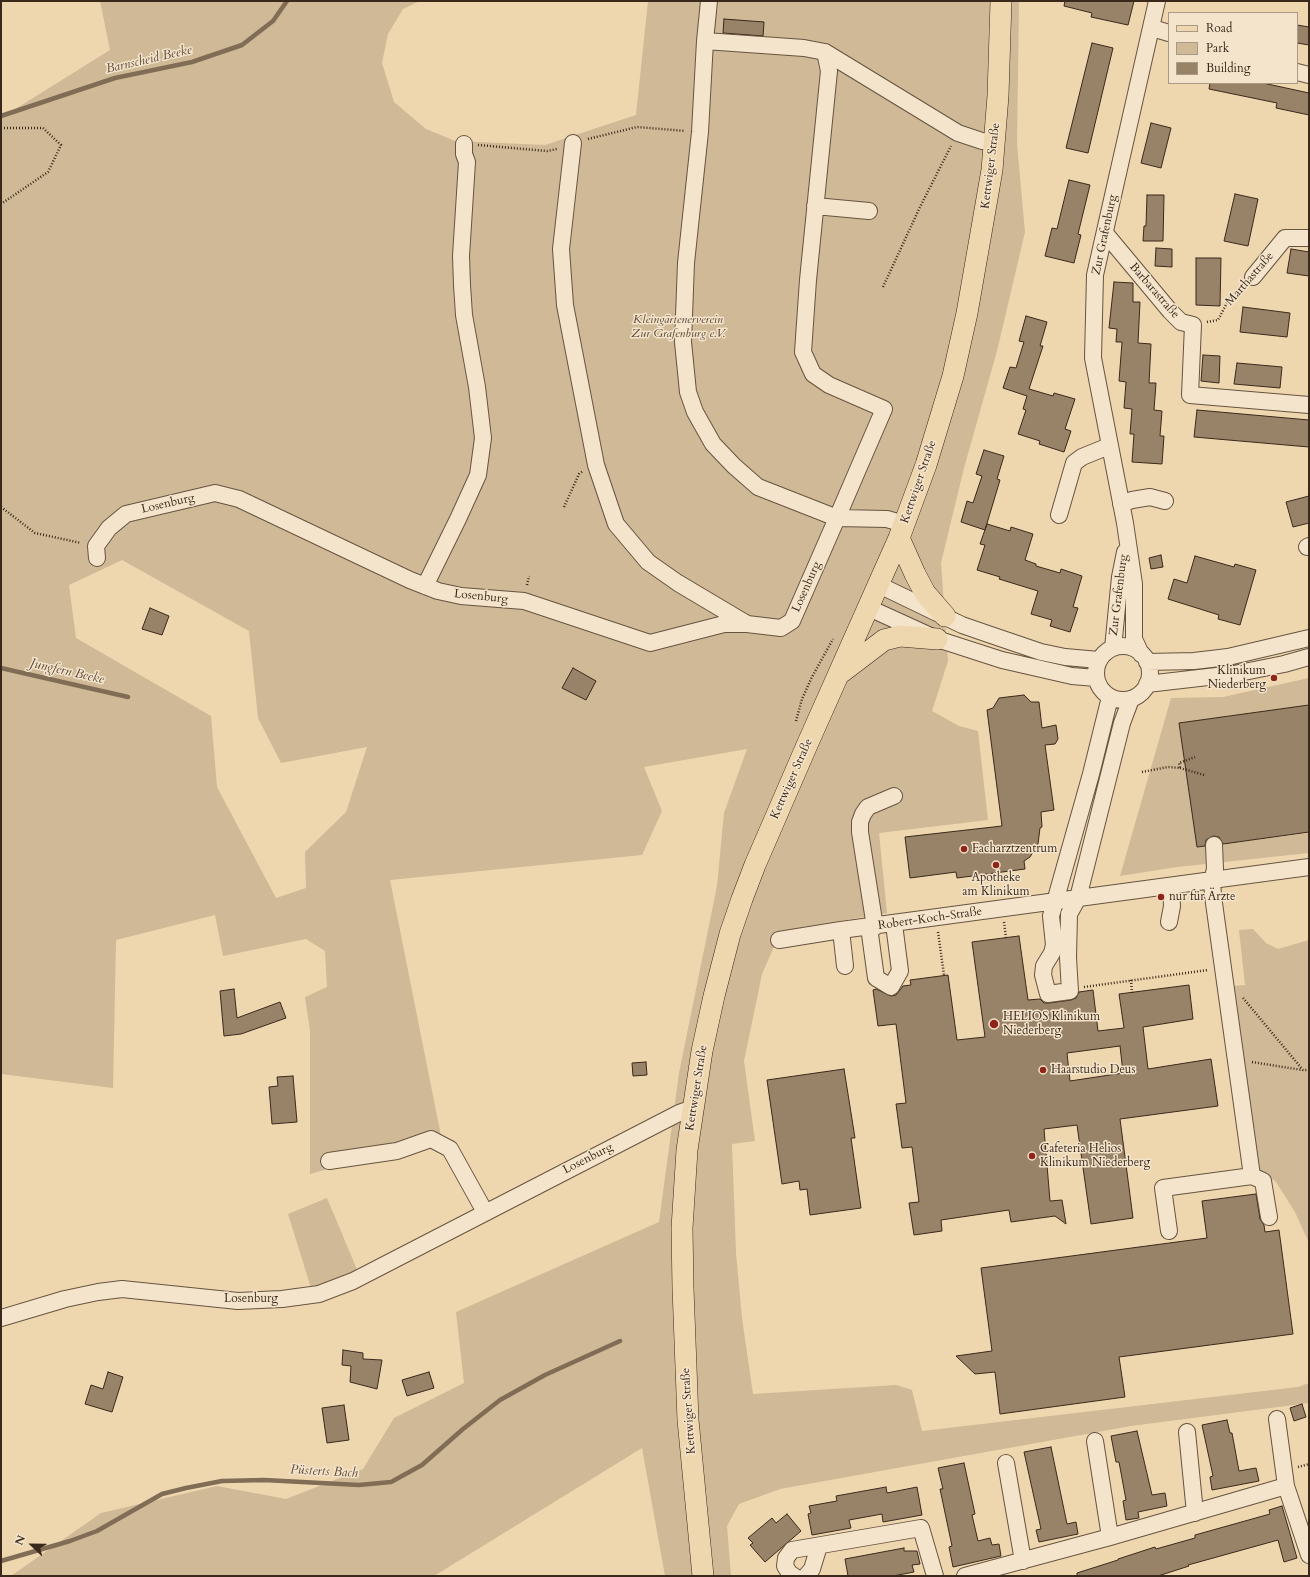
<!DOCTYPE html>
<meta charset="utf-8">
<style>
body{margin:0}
#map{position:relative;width:1310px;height:1577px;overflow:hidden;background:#eed6af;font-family:Cardo,serif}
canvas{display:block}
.frame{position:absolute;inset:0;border:2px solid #3a291b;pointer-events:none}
.legend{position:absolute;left:1168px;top:12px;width:130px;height:72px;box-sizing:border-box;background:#f4e4cb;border:1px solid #aa9985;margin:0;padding:5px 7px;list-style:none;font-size:12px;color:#3a291b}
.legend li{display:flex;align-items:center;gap:8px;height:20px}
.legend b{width:20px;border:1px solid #aa9985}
.north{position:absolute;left:12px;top:1525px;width:40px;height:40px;-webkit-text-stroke:3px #f4e4cb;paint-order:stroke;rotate:292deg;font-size:11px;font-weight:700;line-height:16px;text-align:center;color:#3a291b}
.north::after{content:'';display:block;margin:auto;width:14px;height:18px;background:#3a291b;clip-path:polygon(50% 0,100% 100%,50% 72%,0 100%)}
</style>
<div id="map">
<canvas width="1310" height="1577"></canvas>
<div class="frame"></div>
<ul class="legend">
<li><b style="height:5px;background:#eed6af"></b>Road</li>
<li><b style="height:11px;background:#cfb996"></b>Park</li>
<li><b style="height:11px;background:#988368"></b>Building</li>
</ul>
<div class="north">N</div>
</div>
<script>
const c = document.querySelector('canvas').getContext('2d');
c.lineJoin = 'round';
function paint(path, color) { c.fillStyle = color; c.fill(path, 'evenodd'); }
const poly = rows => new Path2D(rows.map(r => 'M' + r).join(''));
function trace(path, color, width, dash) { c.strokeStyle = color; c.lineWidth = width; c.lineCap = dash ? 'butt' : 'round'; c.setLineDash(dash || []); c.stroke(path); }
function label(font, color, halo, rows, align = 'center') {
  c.font = font + ' Cardo,serif'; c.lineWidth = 3; c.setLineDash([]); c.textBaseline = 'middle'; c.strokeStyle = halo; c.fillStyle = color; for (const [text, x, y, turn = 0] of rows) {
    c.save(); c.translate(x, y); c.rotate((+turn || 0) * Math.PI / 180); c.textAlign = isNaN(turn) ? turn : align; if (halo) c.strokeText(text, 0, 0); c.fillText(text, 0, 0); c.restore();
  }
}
paint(poly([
 [100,1,420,1,403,9,388,34,382,63,394,102,426,129,455,141,545,145,636,115,648,1,1019,1,1017,144,1025,232,997,351,964,468,941,563,948,661,932,711,959,726,978,731,988,820,879,833,887,913,781,931,762,974,744,1061,755,1141,732,1144,736,1253,742,1318,753,1394,896,1385,912,1390,922,1431,1298,1387,1309,1383,1309,1403,1131,1426,780,1489,739,1504,727,1526,731,1576,665,1576,642,1448,434,1576,11,1576,101,1513,217,1486,286,1499,363,1469,394,1418,464,1383,456,1312,659,1222,679,1073,717,886,724,813,747,749,644,767,662,811,642,855,390,880,441,1136,310,1174,310,1031,305,997,327,987,325,951,306,939,223,956,215,915,116,940,113,1088,1,1074,1,118,110,50],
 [122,560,249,631,258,718,281,763,367,747,346,812,305,852,306,888,276,898,217,787,211,716,76,638,69,585],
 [1309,678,1309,705,1179,723,1197,847,1309,833,1309,853,1177,867,1120,876,1171,698,1223,697],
 [1253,929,1266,943,1278,949,1309,940,1309,1243,1295,1212,1276,1182,1257,1168,1232,986,1245,985,1239,930],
 [327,1198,358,1272,311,1288,288,1214]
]), '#cfb996');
trace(poly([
 [1,116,115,78,192,62,242,45,273,21,287,1],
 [1,668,128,697],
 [1,1561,70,1541,97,1531,162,1494,186,1488,222,1481,264,1480,359,1485,391,1482,422,1465,463,1429,500,1400,545,1375,620,1341]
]), '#816d56', 4.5);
const building = poly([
 [1065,1,1134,1,1128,25,1091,17,1092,13,1064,6,1065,1],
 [724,19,764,22,763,36,723,33,724,19],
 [1297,25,1309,27,1309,45,1297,43,1297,25],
 [1092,43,1113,48,1088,153,1066,148,1092,43],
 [1210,83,1263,83,1309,93,1309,115,1276,108,1277,103,1209,89,1210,83],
 [1151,123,1171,128,1161,168,1141,163,1151,123],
 [1069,180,1090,185,1078,234,1081,235,1074,263,1045,256,1052,228,1057,229,1069,180],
 [1235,194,1258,199,1248,246,1224,241,1235,194],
 [1147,195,1164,195,1163,241,1143,241,1144,226,1146,226,1147,195],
 [1156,248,1172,249,1172,267,1155,266,1156,248],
 [1291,249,1309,252,1309,276,1287,273,1291,249],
 [1196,258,1221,258,1220,306,1196,305,1196,258],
 [1114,282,1133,283,1133,302,1140,302,1138,343,1151,344,1149,383,1156,383,1154,410,1162,411,1160,436,1164,436,1162,464,1132,462,1134,434,1130,434,1132,409,1124,408,1126,382,1119,381,1122,342,1116,342,1117,329,1109,328,1114,282],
 [1243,307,1290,313,1287,337,1240,332,1243,307],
 [1026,316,1047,322,1040,346,1043,346,1029,389,1053,396,1054,393,1075,399,1065,429,1071,431,1064,452,1039,444,1040,441,1018,434,1026,410,1023,409,1027,396,1003,388,1010,367,1016,368,1024,342,1019,341,1026,316],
 [1203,355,1220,356,1219,383,1201,381,1203,355],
 [1237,363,1282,367,1280,388,1234,384,1237,363],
 [1197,410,1309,420,1309,447,1194,437,1197,410],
 [984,450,1004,456,997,479,1000,480,985,530,961,522,967,501,973,503,982,476,976,474,984,450],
 [1309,496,1309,523,1293,527,1286,502,1309,496],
 [987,524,1010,531,1011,527,1033,534,1025,560,1036,564,1036,566,1060,573,1061,569,1082,576,1073,607,1078,608,1070,632,1050,626,1052,620,1031,614,1038,591,999,579,1000,577,977,570,985,545,980,544,987,524],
 [1161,555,1163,567,1151,569,1149,558,1161,555],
 [1195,556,1234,567,1235,564,1256,570,1240,625,1218,619,1219,615,1168,599,1174,579,1187,583,1195,556],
 [150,608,169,616,162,635,142,629,150,608],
 [573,668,596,681,586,700,562,688,573,668],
 [1024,695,1031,702,1039,702,1042,728,1056,725,1058,739,1055,744,1045,745,1054,810,1041,812,1042,827,1040,828,1038,844,1030,857,1024,861,1025,869,957,878,956,872,910,878,905,837,1002,826,987,710,993,708,999,698,1024,695],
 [1309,705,1309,832,1223,844,1219,837,1213,836,1206,840,1205,846,1197,847,1179,723,1309,705],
 [1019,936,1028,1000,1040,999,1044,1003,1049,1003,1071,1000,1076,998,1079,992,1093,990,1098,1031,1124,1028,1119,994,1189,985,1193,1019,1143,1027,1148,1069,1211,1059,1218,1106,1120,1119,1133,1218,1091,1224,1077,1125,1044,1129,1050,1201,1062,1200,1066,1224,1055,1216,1011,1222,1009,1210,941,1220,942,1231,914,1235,909,1203,919,1202,912,1147,902,1148,896,1104,906,1103,896,1024,878,1026,873,990,876,989,891,996,896,995,903,986,911,985,910,980,948,975,957,1040,985,1037,972,942,1019,936],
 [1120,1046,1123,1073,1070,1081,1067,1053,1120,1046],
 [234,989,237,1018,280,1002,286,1018,241,1034,224,1036,220,991,234,989],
 [646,1062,647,1075,633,1076,632,1063,646,1062],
 [844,1069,855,1138,851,1138,861,1208,810,1215,807,1189,800,1190,799,1181,782,1184,767,1080,844,1069],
 [293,1076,297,1122,272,1124,269,1087,278,1086,277,1077,293,1076],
 [1256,1194,1260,1219,1264,1225,1265,1232,1279,1230,1293,1334,1119,1357,1125,1397,1000,1414,995,1372,975,1374,956,1356,992,1351,981,1268,1207,1238,1202,1201,1256,1194],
 [343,1350,363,1353,363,1359,382,1360,377,1389,350,1382,351,1366,342,1365,343,1350],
 [108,1372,123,1377,112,1412,85,1404,91,1385,103,1389,108,1372],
 [429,1372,434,1388,407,1396,402,1380,429,1372],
 [1302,1404,1306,1417,1294,1421,1290,1408,1302,1404],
 [344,1405,349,1440,327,1443,322,1408,344,1405],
 [1227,1420,1230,1433,1232,1433,1239,1471,1256,1468,1259,1481,1212,1490,1210,1477,1213,1476,1202,1425,1227,1420],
 [1137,1431,1152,1495,1165,1493,1167,1506,1138,1512,1139,1518,1126,1520,1123,1501,1126,1500,1119,1462,1116,1462,1111,1436,1137,1431],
 [1051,1447,1067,1524,1076,1522,1078,1534,1039,1542,1036,1530,1041,1529,1024,1452,1051,1447],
 [964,1463,975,1514,972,1515,978,1541,990,1538,992,1545,999,1544,1001,1556,953,1567,949,1547,952,1546,940,1489,943,1489,938,1468,964,1463],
 [886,1487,887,1493,917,1487,922,1515,883,1522,882,1514,849,1520,851,1528,812,1535,808,1514,811,1513,809,1506,837,1501,836,1496,886,1487],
 [1282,1506,1297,1558,1284,1562,1278,1540,1188,1565,1189,1566,1158,1576,1077,1576,1077,1573,1118,1560,1118,1559,1155,1547,1156,1549,1195,1538,1195,1535,1270,1514,1269,1510,1282,1506],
 [787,1514,801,1531,765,1562,750,1545,753,1543,748,1538,772,1518,776,1523,787,1514],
 [904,1548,904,1551,917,1551,920,1564,912,1565,914,1572,893,1576,848,1576,845,1559,904,1548]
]);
paint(building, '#988368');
trace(building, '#3a291b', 1);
const minor = poly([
 [709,1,705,41,700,132,686,263,683,342,688,392,695,412,713,444,734,466,758,487,837,518,884,409,829,385,813,374,803,352,808,280,829,71,825,52],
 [1152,28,1169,33],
 [705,41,804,48,825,52,958,133,982,141,994,142],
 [1297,72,1309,75],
 [573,143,561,249,565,305,596,465,616,524,648,562,678,583,747,624],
 [815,206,869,211],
 [1105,233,1170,311,1181,322,1193,325,1190,395,1309,405],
 [1253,277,1285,238,1309,238],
 [1121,504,1132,500,1150,497,1165,501],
 [1059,515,1074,463,1082,457,1109,446],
 [1307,547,1309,546],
 [97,558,96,546,109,528,126,514,215,493,239,499,410,580,438,591,461,596,524,601,650,643,724,624,747,624,781,628,792,621,837,518,887,519,904,524],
 [879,585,962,625,988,634,1041,652,1065,657,1099,660],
 [425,586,458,519,478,475,483,438,477,387,464,315,462,285,461,256,467,162,464,154,464,144],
 [869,608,937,639,1002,660,1072,676,1096,678],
 '1096 673a27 27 0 1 1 54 0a27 27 0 1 1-54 0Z',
 [1113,648,1120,577,1125,552],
 [1141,654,1134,639,1134,584,1125,523,1093,358,1095,275,1157,1],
 [1147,662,1194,661,1228,657,1309,638],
 [1147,684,1234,674,1284,664,1309,657],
 [1110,697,1091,774,1051,916,1054,945,1052,953,1044,966,1043,975,1048,994,1070,991,1068,958,1069,914,1078,898,1122,723,1131,699],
 [1169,922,1172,906,1171,886],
 [869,927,876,978,891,987,900,971,894,924],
 [875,927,860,832,860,822,863,814,868,807,894,796],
 [779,940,841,930],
 [845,966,841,930,1309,867],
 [329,1161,397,1151,431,1139,450,1149,485,1212],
 [1252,1176,1263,1181,1269,1217],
 [1169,1231,1163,1188,1252,1176,1213,896,1212,880,1215,869,1214,845],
 [1,1318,65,1299,98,1292,122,1289,238,1301,282,1299,319,1294,353,1281,679,1113,693,1108],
 [1277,1419,1286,1486],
 [1187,1432,1195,1513],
 [1095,1441,1110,1537],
 [1006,1463,1023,1561],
 [794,1576,790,1574,785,1566,786,1558,792,1550,921,1528,935,1576],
 [806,1576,812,1569,819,1546],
 [965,1576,1110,1537,1286,1486,1309,1555]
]);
const major = poly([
 [899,538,915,574,925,593,945,616],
 [842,672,884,640,900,636,937,639],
 [703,1576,688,1420,683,1288,682,1228,687,1150,702,1051,714,996,730,934,742,899,755,865,807,745,899,538,926,465,953,376,967,313,992,170,998,96,1001,1]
]);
trace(minor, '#675440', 18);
trace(major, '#3a291b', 22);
trace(poly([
 [1,128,43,128,61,145,48,172,1,204],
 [588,139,637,127,685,131],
 [478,145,547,151,557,149],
 [883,287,920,207,951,146],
 [1207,322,1218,320,1229,299,1242,287],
 [1,507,35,533,81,543],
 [564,507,579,474,583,471],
 [527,585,529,576],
 [796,721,802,699,812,677,833,639],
 [1180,768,1204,775],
 [1142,772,1168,767,1180,768,1179,763,1195,757],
 [1004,922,1006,938],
 [938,932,944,975],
 [1131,980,1132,993],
 [1084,987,1208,970],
 [1243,998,1303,1070,1309,1070],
 [1252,1062,1302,1070],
 [1298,1467,1309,1464]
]), '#3a291b', 2.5, [1, 2]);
trace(minor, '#f4e4cb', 16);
trace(major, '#eed6af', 21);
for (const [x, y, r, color] of [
 [1274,678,4,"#8f2418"],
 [964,849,4,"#8f2418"],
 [996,865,4,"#8f2418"],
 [1161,897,4,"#8f2418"],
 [994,1024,5,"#8f2418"],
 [1043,1070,4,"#8f2418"],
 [1032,1156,4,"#8f2418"]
]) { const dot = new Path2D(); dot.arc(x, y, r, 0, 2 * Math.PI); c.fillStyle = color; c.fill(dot); trace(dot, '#f4e4cb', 1.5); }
label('12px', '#3a291b', '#f4e4cb', [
 ["Kettwiger Straße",991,166,-83],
 ["Zur Grafenburg",1105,235,-78],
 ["Marthastraße",1250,279,-49],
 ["Barbarastraße",1154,291,49],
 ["Kettwiger Straße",919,482,-71],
 ["Losenburg",168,504,-13],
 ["Losenburg",807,587,-66],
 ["Zur Grafenburg",1119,595,-83],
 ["Losenburg",481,597,6],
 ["Kettwiger Straße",792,779,-66],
 ["Robert-Koch-Straße",930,919,-8],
 ["Kettwiger Straße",697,1088,-81],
 ["Losenburg",588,1159,-27],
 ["Losenburg",251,1299],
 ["Kettwiger Straße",689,1411,-94]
]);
label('italic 12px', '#584634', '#f4e4cb', [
 ["Kleingärtenerverein",678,320],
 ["Zur Grafenburg e.V.",678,334]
]);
label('12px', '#3a291b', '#f4e4cb', [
 ["Klinikum",1266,671,"right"],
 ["Niederberg",1266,685,"right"],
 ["Facharztzentrum",972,849],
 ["Apotheke",996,878,"center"],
 ["am Klinikum",996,892,"center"],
 ["nur für Ärzte",1169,897],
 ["HELIOS Klinikum",1003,1017],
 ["Niederberg",1003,1031],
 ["Haarstudio Deus",1051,1070],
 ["Cafeteria Helios",1040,1149],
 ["Klinikum Niederberg",1040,1163]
], 'left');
label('italic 13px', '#5e4b38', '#f4e4cb', [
 ["Barnscheid Beeke",149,60,-13],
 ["Jungfern Beeke",67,672,13],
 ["Püsterts Bach",324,1472,3]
]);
</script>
